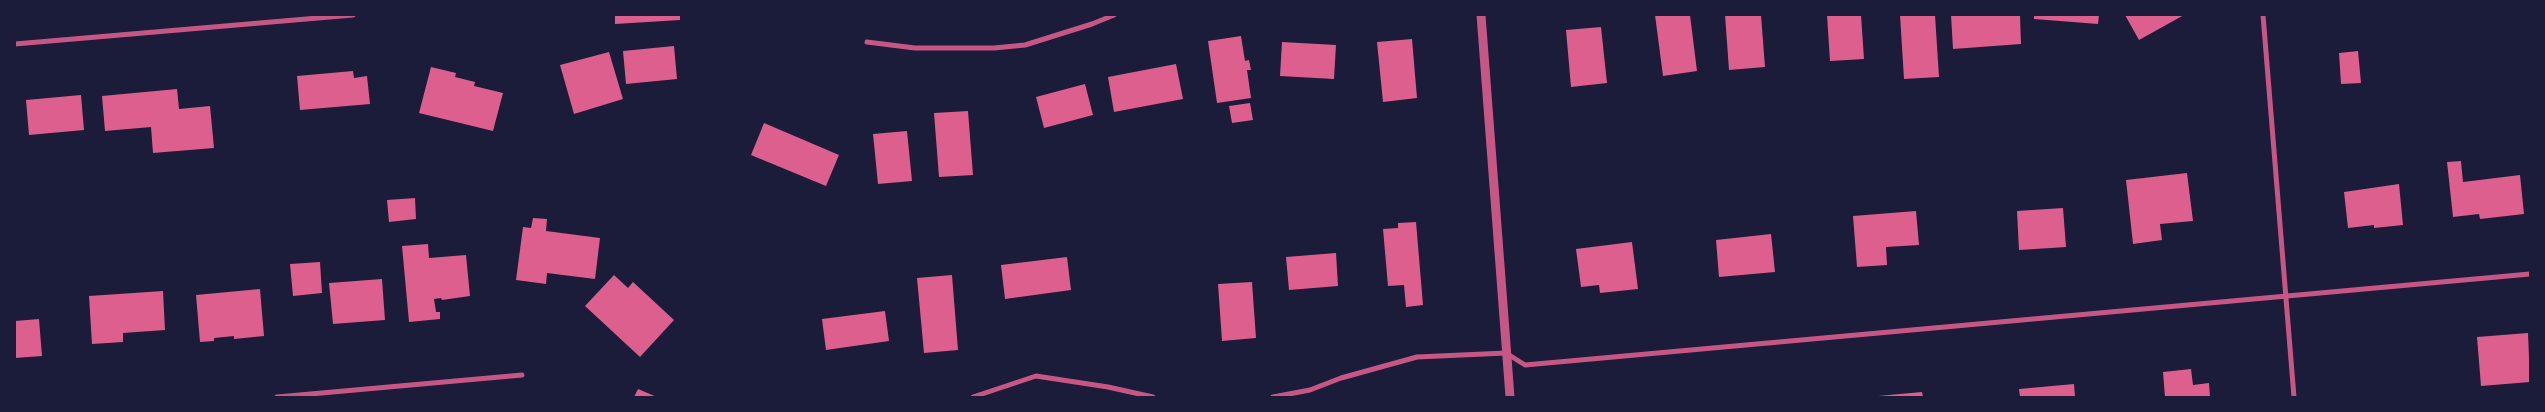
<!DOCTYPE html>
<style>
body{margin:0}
#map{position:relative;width:2545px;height:412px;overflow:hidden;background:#1b1b3a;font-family:"Sofia Sans Condensed",sans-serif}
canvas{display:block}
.frame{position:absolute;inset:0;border:16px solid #1b1b3a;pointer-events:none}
</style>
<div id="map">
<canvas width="2545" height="412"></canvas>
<div class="frame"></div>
</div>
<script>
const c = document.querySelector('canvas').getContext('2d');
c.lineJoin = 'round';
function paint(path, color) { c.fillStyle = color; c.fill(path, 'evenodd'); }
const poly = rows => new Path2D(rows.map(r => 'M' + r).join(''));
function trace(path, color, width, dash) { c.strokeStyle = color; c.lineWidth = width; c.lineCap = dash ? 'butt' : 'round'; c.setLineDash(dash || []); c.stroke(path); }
paint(poly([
 [615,15,680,15,680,20,615,24],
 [1655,15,1690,15,1697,71,1663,76],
 [1725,15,1761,15,1765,67,1729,70],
 [1827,15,1861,15,1864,59,1830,61],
 [1900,15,1935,15,1939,77,1904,79],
 [1951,15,2020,15,2021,44,1953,49],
 [2034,15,2099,15,2098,24,2034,19],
 [2125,15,2184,15,2139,40],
 [1601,27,1607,83,1571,87,1566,30],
 [1241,36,1245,61,1249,60,1251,70,1247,70,1251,98,1217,103,1208,41],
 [1412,39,1417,98,1383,102,1377,42],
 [1282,42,1336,45,1334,79,1280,76],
 [674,46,677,79,626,84,623,51],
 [2358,51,2361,83,2341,84,2339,53],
 [609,52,623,99,574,114,560,65],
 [1176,64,1183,99,1114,112,1108,77],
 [431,67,456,73,455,77,475,82,474,86,503,93,493,131,419,113],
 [353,71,354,78,367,76,370,104,300,110,297,76],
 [1085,84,1093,115,1044,128,1036,97],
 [177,89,179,109,210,106,214,148,153,153,151,127,105,131,102,96],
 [81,95,84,130,29,135,26,100],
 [1250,103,1253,120,1232,123,1229,106],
 [968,111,973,175,939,177,934,113],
 [764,123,839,155,826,186,751,155],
 [907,131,912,181,878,184,873,134],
 [2461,161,2463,182,2520,175,2524,214,2480,219,2479,214,2453,217,2447,162],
 [2187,173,2193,221,2160,224,2162,240,2133,244,2126,180],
 [2399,184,2403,225,2374,228,2374,225,2348,228,2344,192],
 [415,198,416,219,389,222,387,200],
 [2063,208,2066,247,2019,250,2017,211],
 [1916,211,1919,245,1886,247,1887,265,1857,267,1853,216],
 [533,218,547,219,546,231,600,238,595,279,547,273,546,284,516,280,523,227,531,228],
 [1416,222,1423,305,1406,307,1404,285,1388,286,1383,229,1398,228,1398,223],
 [1771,234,1775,272,1719,277,1716,240],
 [1632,242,1638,289,1600,293,1599,285,1581,287,1576,249],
 [428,244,429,258,466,255,470,296,442,300,441,298,434,299,436,312,440,312,440,319,409,322,402,246],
 [1336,253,1338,286,1289,290,1286,257],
 [1067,257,1071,290,1005,299,1001,265],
 [320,262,322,293,293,296,290,264],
 [614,275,628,288,633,282,674,320,640,357,585,306],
 [952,275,958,350,924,353,917,278],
 [382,279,385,320,333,324,329,283],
 [1252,282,1256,338,1222,341,1218,284],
 [260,289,264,336,234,339,234,336,214,338,214,341,200,342,196,295],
 [163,291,165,330,123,333,123,342,92,344,89,296],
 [885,311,889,341,826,350,822,319],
 [39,319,42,356,15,358,15,321],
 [2528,333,2530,382,2481,386,2477,337],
 [2191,369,2193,385,2209,383,2210,397,2165,397,2163,372],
 [2074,384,2075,397,2020,397,2019,389],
 [638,389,657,397,634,397],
 [1922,392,1923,397,1878,397,1878,396]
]), '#dd5f8e');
trace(poly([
 [2263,15,2294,397],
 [867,42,915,48,994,48,1025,45,1092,24,1114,15],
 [15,44,353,15],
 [277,397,522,375],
 [973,397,1036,376,1108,387,1153,397],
 [1273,397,1310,390,1341,378,1417,357,1506,353,1525,365,2530,274]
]), '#c65784', 5);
trace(poly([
 [1481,15,1510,397]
]), '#c65784', 9);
</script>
